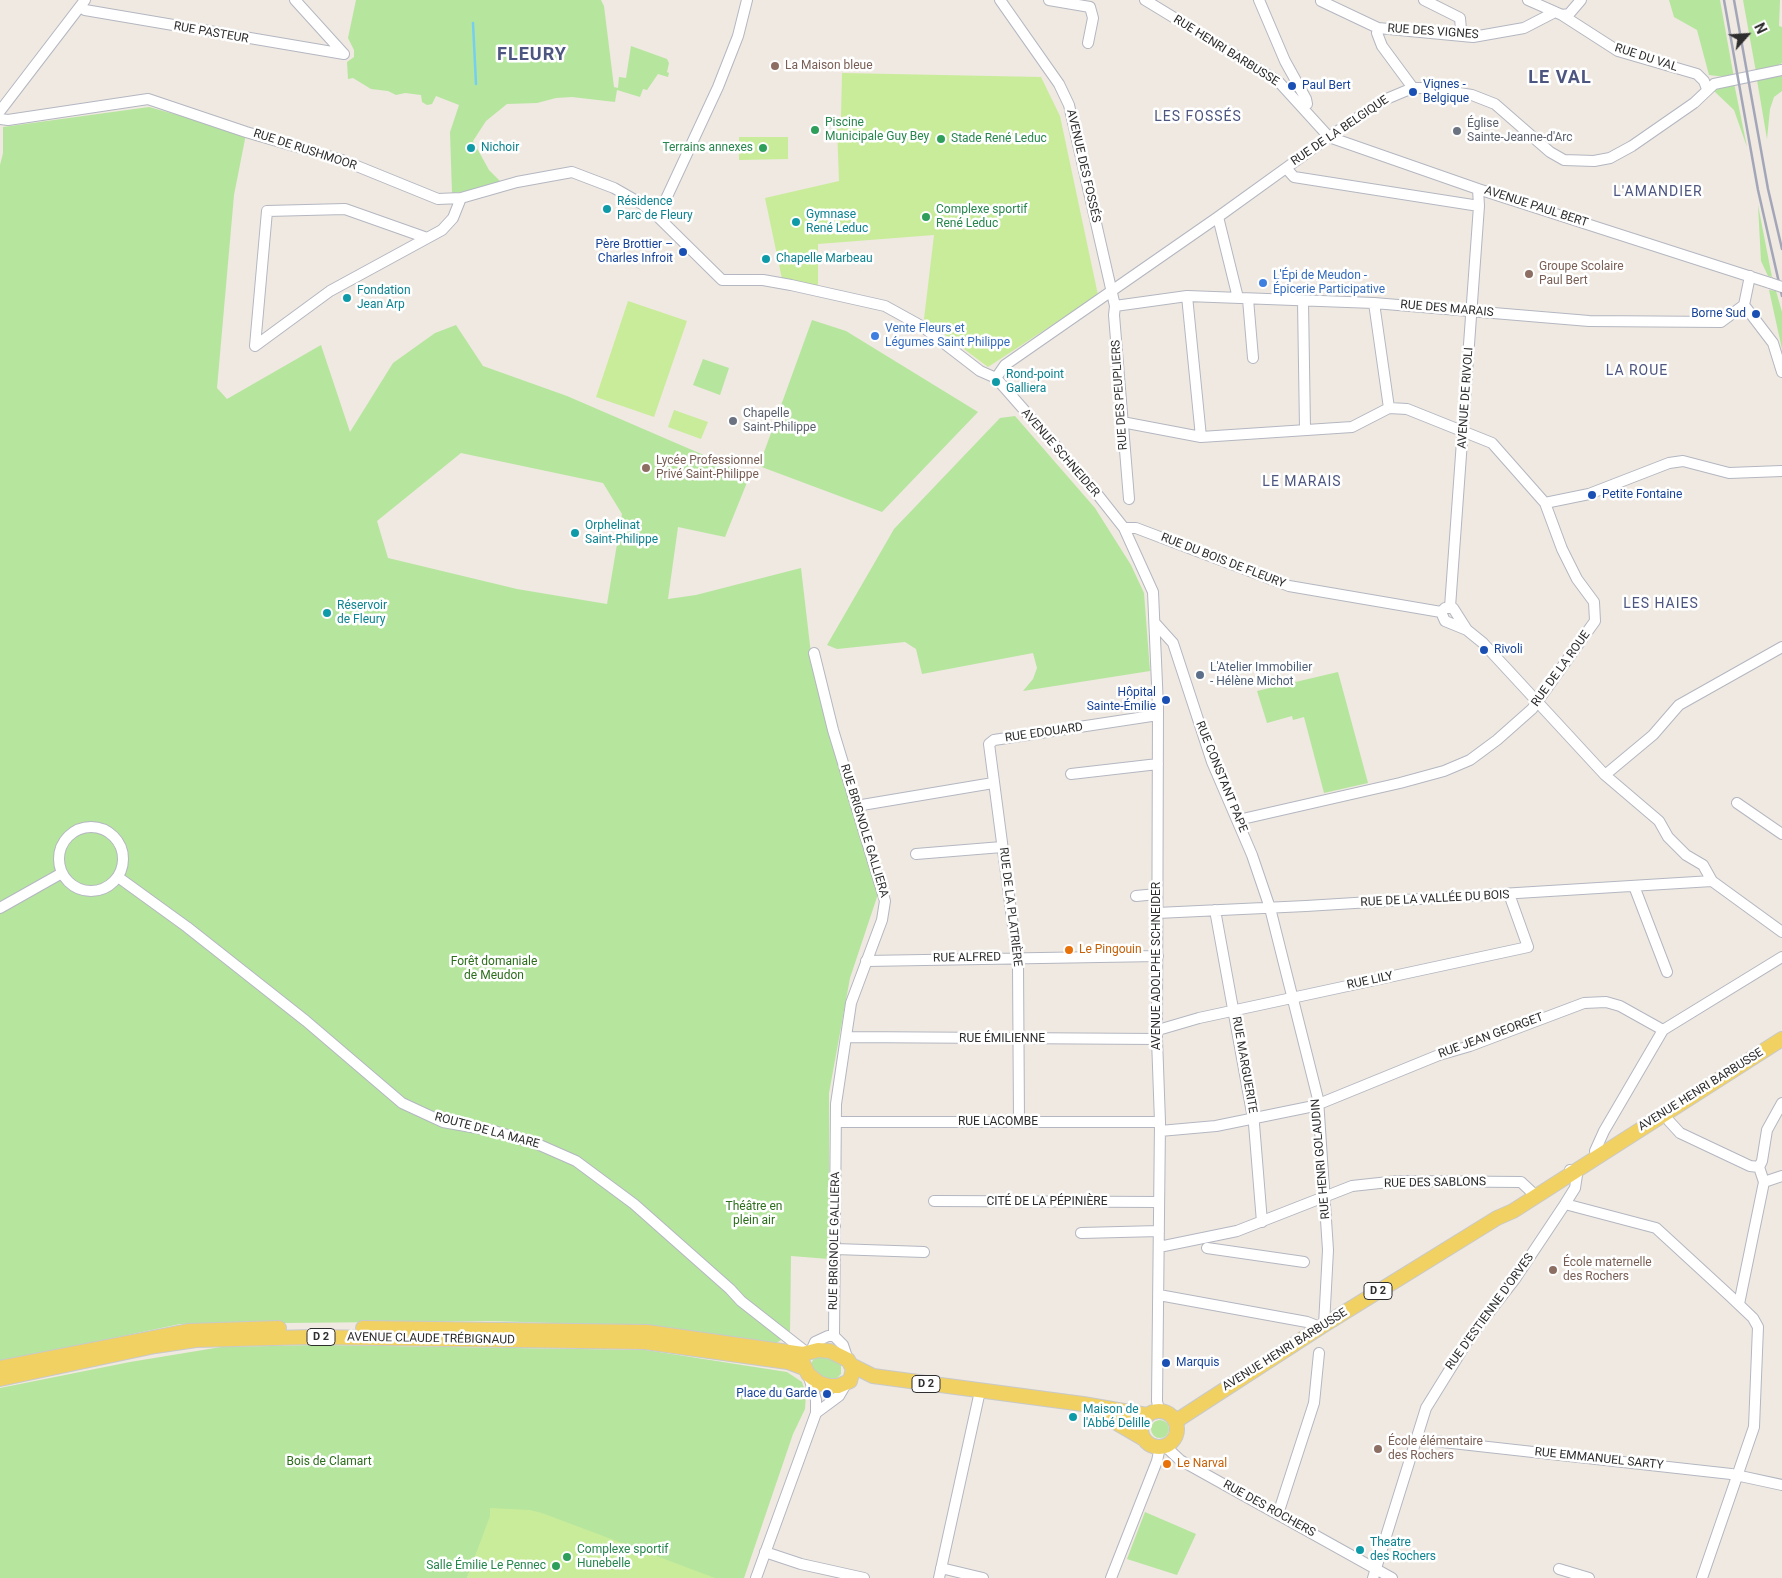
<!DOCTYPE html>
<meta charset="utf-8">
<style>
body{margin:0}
#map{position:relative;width:1782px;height:1578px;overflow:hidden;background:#efe9e1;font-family:Roboto,sans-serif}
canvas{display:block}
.north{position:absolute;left:1722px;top:10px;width:50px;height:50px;-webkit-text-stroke:4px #fff;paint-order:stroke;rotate:64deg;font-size:14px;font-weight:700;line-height:20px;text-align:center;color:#2e2e2e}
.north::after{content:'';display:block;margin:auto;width:18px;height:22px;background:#2e2e2e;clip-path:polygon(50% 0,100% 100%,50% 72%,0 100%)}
</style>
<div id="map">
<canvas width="1782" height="1578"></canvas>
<div class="north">N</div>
</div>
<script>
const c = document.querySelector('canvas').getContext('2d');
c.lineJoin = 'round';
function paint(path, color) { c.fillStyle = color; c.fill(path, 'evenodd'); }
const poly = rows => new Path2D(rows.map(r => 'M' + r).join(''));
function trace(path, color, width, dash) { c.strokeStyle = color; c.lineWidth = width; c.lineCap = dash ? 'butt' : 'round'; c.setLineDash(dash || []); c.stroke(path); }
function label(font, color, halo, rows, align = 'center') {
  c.font = font + ' Roboto,sans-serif'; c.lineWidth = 5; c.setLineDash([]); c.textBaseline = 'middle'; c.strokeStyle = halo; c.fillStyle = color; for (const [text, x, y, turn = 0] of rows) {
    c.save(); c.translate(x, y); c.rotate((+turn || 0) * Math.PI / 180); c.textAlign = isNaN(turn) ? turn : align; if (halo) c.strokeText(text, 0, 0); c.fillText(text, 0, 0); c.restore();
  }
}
paint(poly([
 [356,0,601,0,604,6,614,87,618,88,619,77,626,78,631,46,667,59,669,63,667,72,669,73,668,77,658,74,647,90,643,89,640,97,617,90,615,102,572,97,556,98,537,103,507,104,486,121,473,141,489,170,500,181,471,191,452,193,450,132,459,105,436,96,432,104,427,105,422,102,421,95,405,93,396,95,388,91,371,89,353,78,348,79,347,62,354,57,354,50,348,38],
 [1669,0,1720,0,1734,78,1709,75,1697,30,1674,17],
 [1743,0,1780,0,1779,26,1782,27,1782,63,1776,66,1756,72],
 [1782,76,1782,91,1774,97,1770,109,1767,139,1757,80],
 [1734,83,1747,147,1734,110,1714,91,1718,86],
 [149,107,246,134,234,195,217,388,227,399,321,345,350,432,393,363,435,333,456,325,483,366,567,396,750,475,725,537,678,527,668,599,696,595,801,568,811,654,880,888,850,978,829,1093,829,1259,791,1256,790,1334,775,1344,647,1326,490,1321,180,1324,0,1362,0,165,3,153,3,127],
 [461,453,603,483,622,514,607,604,517,589,388,558,377,521],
 [1758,205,1772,277,1768,276,1761,261],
 [1769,290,1776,291,1782,312,1782,349],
 [812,320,846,331,978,412,882,512,759,466],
 [703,359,729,368,720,395,693,385],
 [1015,416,1095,508,1131,565,1144,593,1150,671,1023,691,1033,679,1037,668,1033,653,922,674,916,649,905,642,837,649,827,645,894,529,1000,418],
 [1338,672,1368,783,1324,793,1304,717,1293,720,1292,716,1267,723,1257,691],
 [317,1345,646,1350,787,1372,802,1382,806,1394,805,1409,793,1434,744,1578,670,1578,490,1509,491,1516,467,1578,0,1578,0,1388,130,1362,221,1347],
 [827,1356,841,1365,841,1374,837,1378,828,1379,815,1374,810,1365,815,1357],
 '1151 1429a9 9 0 1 1 18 0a9 9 0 1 1-18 0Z',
 [1145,1512,1196,1534,1177,1575,1127,1559]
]), '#b6e59e');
paint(poly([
 [842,73,1041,77,1060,116,1098,295,988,367,924,319,934,235,818,244,818,286,782,279,765,198,839,181,837,127,841,117],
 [739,137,788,137,788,159,739,160],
 [628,301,687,321,654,417,596,397],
 [674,410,708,422,701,439,668,427],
 [490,1508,530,1510,542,1513,715,1578,467,1578,490,1516]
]), '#c9ec9a');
trace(poly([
 [473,23,476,84]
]), '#75cff0', 2.5);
const minor = poly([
 [295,0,344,54],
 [1000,0,1059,84,1069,105,1115,306,1114,315,1129,499],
 [1049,0,1090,7,1093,18,1088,43],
 [1145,0,1278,81,1329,137,1478,189,1770,283],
 [1259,0,1285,61,1306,99,1307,104,1302,107],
 [1424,0,1460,18,1461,30,1458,35],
 [1528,0,1562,15,1618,51,1697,74,1704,81,1707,89],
 [1321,1,1378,28],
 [80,7,85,10,344,54],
 [1562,15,1569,14,1581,0],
 [1413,88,1382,46,1377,33,1378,28,1473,37,1524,28,1555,12],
 [0,111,85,0],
 [0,119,8,120,148,99,246,132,342,160,438,199,461,198,517,182,572,172,614,188,642,204,656,215,722,280,763,280,791,285,885,306,923,327,980,371,996,378,1090,485,1124,528,1153,592,1158,707,1157,1039,1160,1122,1157,1401,1159,1410],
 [1286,168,1294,177,1479,206],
 [656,215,665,201,718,87,738,36,747,0],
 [1218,217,1238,298],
 [1187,296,1201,437],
 [1248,299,1253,358],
 [1303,301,1305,429],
 [1374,303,1389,408],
 [1744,305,1773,343,1782,372],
 [1115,306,1187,296,1374,303,1589,321,1721,322,1744,305,1750,276],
 [255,346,267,211,345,209,427,238],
 [255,346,330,291,442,230,453,218,461,198],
 [996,378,1005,365,1218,217,1329,137,1384,100,1403,92,1413,88,1425,88,1472,95,1495,104,1550,152,1564,160,1594,161,1610,158,1632,146,1694,103,1714,84,1782,70],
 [1122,422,1201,437,1352,427,1389,408,1407,409,1492,443,1545,503,1589,494,1669,463,1683,461,1729,473,1782,471],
 [1124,528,1136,528,1289,586,1441,612],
 [1450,607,1479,206,1478,189],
 [1441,612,1445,608,1453,608,1467,630,1483,643,1605,775,1659,821,1668,837,1686,855,1703,865,1712,881,1782,932],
 [1441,612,1445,621,1467,630],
 [1155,623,1173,643,1212,762,1252,855,1270,908,1318,1099,1328,1250,1324,1325],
 [814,653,833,730,885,901,882,920,851,1003,836,1104,834,1336],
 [1071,774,1158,764],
 [1605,775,1653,735,1679,705,1782,647],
 [1737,803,1782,834],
 [856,806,993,783],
 [1238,820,1400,783,1444,771,1470,760,1497,740,1532,709,1595,621,1594,602,1577,579,1562,549,1545,503],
 '59 859a32 32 0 1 1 64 0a32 32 0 1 1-64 0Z',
 [916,854,1002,847],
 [118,877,187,927,306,1021,402,1103,443,1122,494,1131,535,1143,576,1161,634,1204,730,1289,741,1301,806,1352],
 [1634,886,1667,972],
 [1136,896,1157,894],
 [0,908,62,873],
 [1215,910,1254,1124,1262,1222],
 [1157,913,1306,906,1712,881],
 [866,961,1158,956],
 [1158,1030,1199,1018,1528,947,1509,894],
 [847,1037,1157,1039],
 [1669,1121,1680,1133,1750,1166,1759,1167,1764,1182],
 [836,1122,1160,1122],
 [1019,1122,1018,964,989,744,994,740,1158,715],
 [1160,1131,1216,1126,1314,1106,1439,1055,1470,1046,1584,1003,1606,1002,1620,1006,1663,1030],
 [1597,1158,1595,1151,1604,1131,1663,1030,1782,957],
 [1759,1167,1762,1161,1767,1130,1782,1103],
 [934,1201,1159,1202],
 [1565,1204,1656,1228,1730,1296,1753,1318,1758,1327,1754,1427,1702,1578],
 [1081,1233,1159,1231],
 [1159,1247,1237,1231,1352,1186,1398,1181,1521,1182,1536,1196],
 [1207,1248,1304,1262],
 [835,1249,924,1252],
 [1159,1295,1307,1322,1320,1327],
 [1739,1304,1764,1182,1782,1176],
 [811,1351,815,1342,828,1336,834,1336,843,1345,848,1360],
 [816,1413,839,1396,846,1384],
 [1416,1439,1731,1474,1782,1485],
 [1165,1446,1180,1460,1392,1578],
 [1278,1514,1314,1403,1319,1353],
 [765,1552,801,1564,864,1578],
 [941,1568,983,1578],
 [1559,1569,1589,1578],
 [756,1578,816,1413,816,1400,808,1374],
 [939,1578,980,1391],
 [1111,1578,1157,1461,1160,1447],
 [1373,1578,1426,1408,1470,1337,1515,1279,1565,1204,1575,1188,1577,1175,1570,1170]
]);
const major = poly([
 [363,1328,647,1332,803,1354],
 [818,1350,830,1351,848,1360,853,1369,850,1381,838,1386,829,1386,819,1383,808,1374,802,1361,803,1354,818,1350],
 [851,1365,873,1376,1083,1404,1147,1415],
 [0,1368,188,1331,279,1328],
 [0,1379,155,1346,196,1340,313,1337,645,1342,788,1362,804,1368],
 [1091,1408,1144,1439],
 '1141 1429a18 18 0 1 1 36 0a18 18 0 1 1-36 0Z',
 [1176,1421,1324,1325,1497,1218,1513,1211,1782,1039]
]);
trace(minor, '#b4b7c1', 12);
trace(major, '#c9c9c9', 16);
trace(minor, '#fff', 10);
trace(major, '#f2d163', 14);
trace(poly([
 [1724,0,1758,190,1782,296],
 [1734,0,1768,189,1782,249]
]), '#a3a6b8', 2.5);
const minorBridge = poly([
 [1770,283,1782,287]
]);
trace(minorBridge, '#b4b7c1', 12, []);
trace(minorBridge, '#fff', 10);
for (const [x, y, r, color] of [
 [775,66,5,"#8d6e63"],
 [1292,86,5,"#1a4fb4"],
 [1413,92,5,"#1a4fb4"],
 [815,130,5,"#2e9e5b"],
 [1457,131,5,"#6b7280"],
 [941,139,5,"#2e9e5b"],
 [471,148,5,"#0f9aa8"],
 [763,148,5,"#2e9e5b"],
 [607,209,5,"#0f9aa8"],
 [926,217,5,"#2e9e5b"],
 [796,222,5,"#0f9aa8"],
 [683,252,5,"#1a4fb4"],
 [766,259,5,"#0f9aa8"],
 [1529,274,5,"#8d6e63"],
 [1263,283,5,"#3f7fe0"],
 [347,298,5,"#0f9aa8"],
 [1756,314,5,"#1a4fb4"],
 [875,336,5,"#3f7fe0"],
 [996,382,5,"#0f9aa8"],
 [733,421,5,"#6b7280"],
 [646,468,5,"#8d6e63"],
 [1592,495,5,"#1a4fb4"],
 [575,533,5,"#0f9aa8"],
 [327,613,5,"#0f9aa8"],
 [1484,650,5,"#1a4fb4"],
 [1200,675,5,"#5c6f8a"],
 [1166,700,5,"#1a4fb4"],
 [1069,950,5,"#e8710a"],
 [1553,1270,5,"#8d6e63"],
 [1166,1363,5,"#1a4fb4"],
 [827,1394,5,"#1a4fb4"],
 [1073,1417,5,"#0f9aa8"],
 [1378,1449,5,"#8d6e63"],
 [1167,1464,5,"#e8710a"],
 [1360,1550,5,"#0f9aa8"],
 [567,1557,5,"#2e9e5b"],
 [556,1566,5,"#2e9e5b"]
]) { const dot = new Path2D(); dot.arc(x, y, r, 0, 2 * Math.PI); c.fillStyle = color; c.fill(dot); trace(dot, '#fff', 2); }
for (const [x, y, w] of [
 [1378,1291,28],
 [321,1337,28],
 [926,1384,28]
]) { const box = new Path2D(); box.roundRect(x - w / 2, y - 8.5, w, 17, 4); c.fillStyle = '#fff'; c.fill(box); trace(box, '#2e2e2e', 1); }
label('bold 11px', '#2e2e2e', null, [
 ["D 2",1378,1291],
 ["D 2",321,1337],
 ["D 2",926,1384]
]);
label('12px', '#2e2e2e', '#fff', [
 ["RUE DES VIGNES",1433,32,4],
 ["RUE PASTEUR",211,33,10],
 ["RUE HENRI BARBUSSE",1226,51,32],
 ["RUE DU VAL",1646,58,18],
 ["RUE DE LA BELGIQUE",1340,131,-34],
 ["RUE DE RUSHMOOR",305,150,18],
 ["AVENUE DES FOSSÉS",1083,166,77],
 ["AVENUE PAUL BERT",1536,207,18],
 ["RUE DES MARAIS",1447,309,5],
 ["RUE DES PEUPLIERS",1120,395,-94],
 ["AVENUE DE RIVOLI",1466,398,-86],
 ["AVENUE SCHNEIDER",1060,453,49],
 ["RUE DU BOIS DE FLEURY",1223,561,21],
 ["RUE DE LA ROUE",1561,669,-54],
 ["RUE EDOUARD",1044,733,-8],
 ["RUE CONSTANT PAPE",1221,777,68],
 ["RUE BRIGNOLE GALLIERA",864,831,73],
 ["RUE DE LA VALLÉE DU BOIS",1435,899,-3],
 ["RUE DE LA PLATRIÈRE",1010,907,83],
 ["RUE ALFRED",967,958,-1],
 ["AVENUE ADOLPHE SCHNEIDER",1157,966,-90],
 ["RUE LILY",1370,981,-12],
 ["RUE JEAN GEORGET",1491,1036,-20],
 ["RUE ÉMILIENNE",1002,1039],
 ["RUE MARGUERITE",1244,1065,80],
 ["AVENUE HENRI BARBUSSE",1701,1090,-32],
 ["RUE LACOMBE",998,1122],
 ["ROUTE DE LA MARE",487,1131,15],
 ["RUE HENRI GOLAUDIN",1321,1159,-95],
 ["RUE DES SABLONS",1435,1183,-1],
 ["CITÉ DE LA PÉPINIÈRE",1047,1202],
 ["RUE BRIGNOLE GALLIERA",835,1241,-89],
 ["RUE D'ESTIENNE D'ORVES",1490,1312,-54],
 ["AVENUE CLAUDE TRÉBIGNAUD",431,1339,1],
 ["AVENUE HENRI BARBUSSE",1285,1350,-32],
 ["RUE EMMANUEL SARTY",1599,1459,6],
 ["RUE DES ROCHERS",1269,1509,29]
]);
label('12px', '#785e54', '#fff', [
 ["La Maison bleue",785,66],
 ["Groupe Scolaire",1539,267],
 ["Paul Bert",1539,281],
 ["Lycée Professionnel",656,461],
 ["Privé Saint-Philippe",656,475],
 ["École maternelle",1563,1263],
 ["des Rochers",1563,1277],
 ["École élémentaire",1388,1442],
 ["des Rochers",1388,1456]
], 'left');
label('12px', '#164399', '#fff', [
 ["Vignes -",1423,85],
 ["Belgique",1423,99],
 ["Paul Bert",1302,86],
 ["Père Brottier –",673,245,"right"],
 ["Charles Infroit",673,259,"right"],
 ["Borne Sud",1746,314,"right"],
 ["Petite Fontaine",1602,495],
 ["Rivoli",1494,650],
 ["Hôpital",1156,693,"right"],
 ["Sainte-Émilie",1156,707,"right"],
 ["Marquis",1176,1363],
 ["Place du Garde",817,1394,"right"]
], 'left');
label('12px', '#27864d', '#fff', [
 ["Piscine",825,123],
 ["Municipale Guy Bey",825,137],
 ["Stade René Leduc",951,139],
 ["Terrains annexes",753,148,"right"],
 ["Complexe sportif",936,210],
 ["René Leduc",936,224],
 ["Complexe sportif",577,1550],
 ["Hunebelle",577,1564],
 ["Salle Émilie Le Pennec",546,1566,"right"]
], 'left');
label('12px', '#5b616d', '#fff', [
 ["Église",1467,124],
 ["Sainte-Jeanne-d'Arc",1467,138],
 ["Chapelle",743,414],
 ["Saint-Philippe",743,428]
], 'left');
label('12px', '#0d838f', '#fff', [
 ["Nichoir",481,148],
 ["Résidence",617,202],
 ["Parc de Fleury",617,216],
 ["Gymnase",806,215],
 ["René Leduc",806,229],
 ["Chapelle Marbeau",776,259],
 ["Fondation",357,291],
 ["Jean Arp",357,305],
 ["Rond-point",1006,375],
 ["Galliera",1006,389],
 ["Orphelinat",585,526],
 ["Saint-Philippe",585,540],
 ["Réservoir",337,606],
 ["de Fleury",337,620],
 ["Maison de",1083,1410],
 ["l'Abbé Delille",1083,1424],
 ["Theatre",1370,1543],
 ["des Rochers",1370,1557]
], 'left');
label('12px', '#366cbe', '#fff', [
 ["L'Épi de Meudon -",1273,276],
 ["Épicerie Participative",1273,290],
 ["Vente Fleurs et",885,329],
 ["Légumes Saint Philippe",885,343]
], 'left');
label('12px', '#4e5e75', '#fff', [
 ["L'Atelier Immobilier",1210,668],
 ["- Hélène Michot",1210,682]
], 'left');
label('12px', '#c56008', '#fff', [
 ["Le Pingouin",1079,950],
 ["Le Narval",1177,1464]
], 'left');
label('12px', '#2c6e1b', '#fff', [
 ["Forêt domaniale",494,962],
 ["de Meudon",494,976],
 ["Théâtre en",754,1207],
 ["plein air",754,1221],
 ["Bois de Clamart",329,1462]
]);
c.letterSpacing = '1px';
label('14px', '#4d5680', '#fff', [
 ["LES FOSSÉS",1198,117],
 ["L'AMANDIER",1658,192],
 ["LA ROUE",1637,371],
 ["LE MARAIS",1302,482],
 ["LES HAIES",1661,604]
]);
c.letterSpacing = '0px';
c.letterSpacing = '1px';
label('bold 18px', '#4d5680', '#fff', [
 ["FLEURY",532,55],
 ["LE VAL",1560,78]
]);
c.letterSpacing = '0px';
</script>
